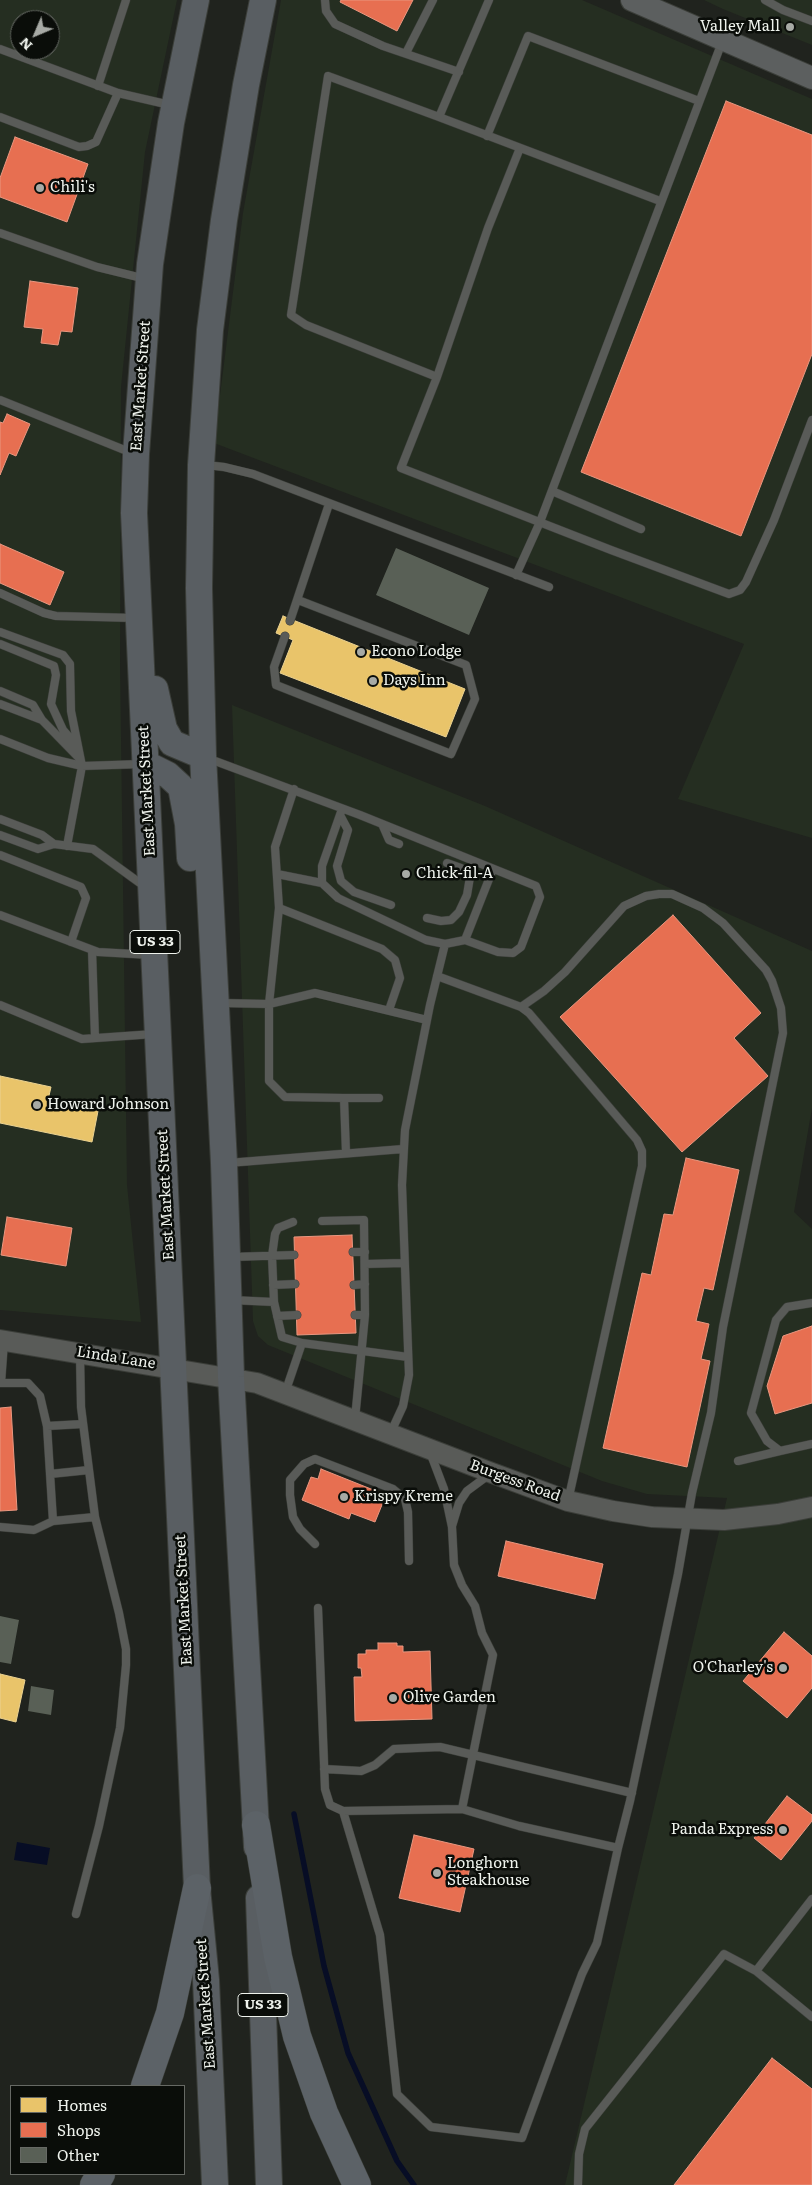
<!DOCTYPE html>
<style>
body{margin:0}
#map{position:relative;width:812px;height:2185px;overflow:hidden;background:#20231e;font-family:Literata,serif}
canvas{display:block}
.legend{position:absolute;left:10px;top:2085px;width:175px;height:90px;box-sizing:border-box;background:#0a0d09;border:1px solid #666964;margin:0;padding:6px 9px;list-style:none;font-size:15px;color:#eff3ed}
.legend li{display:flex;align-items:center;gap:10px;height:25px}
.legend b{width:25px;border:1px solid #666964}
.north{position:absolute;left:10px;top:10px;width:50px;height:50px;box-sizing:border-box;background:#0a0d09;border:1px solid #666964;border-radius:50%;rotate:225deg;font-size:14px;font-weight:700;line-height:20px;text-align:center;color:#eff3ed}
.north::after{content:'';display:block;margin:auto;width:18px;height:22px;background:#a7aaa5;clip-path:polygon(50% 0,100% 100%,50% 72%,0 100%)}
</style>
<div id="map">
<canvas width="812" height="2185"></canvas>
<ul class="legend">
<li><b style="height:14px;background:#e9c46a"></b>Homes</li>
<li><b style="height:14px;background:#e76f51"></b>Shops</li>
<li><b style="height:14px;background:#596056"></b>Other</li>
</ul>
<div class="north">N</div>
</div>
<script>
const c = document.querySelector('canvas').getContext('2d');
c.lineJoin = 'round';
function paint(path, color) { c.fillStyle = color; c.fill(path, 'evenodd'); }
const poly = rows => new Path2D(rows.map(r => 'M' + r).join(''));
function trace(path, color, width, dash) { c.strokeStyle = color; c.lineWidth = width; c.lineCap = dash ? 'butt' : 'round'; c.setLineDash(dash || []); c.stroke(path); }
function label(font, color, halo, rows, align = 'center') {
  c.font = font + ' Literata,serif'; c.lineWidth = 5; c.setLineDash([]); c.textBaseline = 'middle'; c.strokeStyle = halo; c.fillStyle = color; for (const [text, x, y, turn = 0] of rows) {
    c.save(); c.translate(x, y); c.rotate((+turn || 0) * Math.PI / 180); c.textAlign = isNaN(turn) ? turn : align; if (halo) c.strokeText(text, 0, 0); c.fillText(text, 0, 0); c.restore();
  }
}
paint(poly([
 [0,0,177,0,145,152,121,387,120,663,127,1185,141,1322,0,1310],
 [20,20,50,20,50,50,20,50],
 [281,0,582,0,812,99,812,838,678,799,744,644,214,443,243,213],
 [704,0,812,0,812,45,723,9],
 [232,705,485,806,812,951,812,1108,794,1212,812,1229,812,2185,565,2185,727,1498,647,1494,602,1481,268,1345,258,1336,253,1321]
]), '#252e21');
paint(poly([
 [17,1842,50,1848,47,1865,14,1860]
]), '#070d25');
const homes = poly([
 [283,616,465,689,446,737,280,673,293,640,276,633,283,616],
 [0,1076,51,1087,48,1100,98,1111,92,1142,0,1123,0,1076],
 [0,1674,25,1680,16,1722,0,1718,0,1674]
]);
paint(homes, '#e9c46a');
trace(homes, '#ebd291', 1);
const shops = poly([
 [341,0,413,0,397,31,340,2,341,0],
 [726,101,812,135,812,354,741,536,581,472,726,101],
 [15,137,88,164,67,222,0,197,0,178,15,137],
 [30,281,78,288,72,332,61,331,58,345,41,343,43,329,24,327,30,281],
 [7,414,30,424,16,456,9,453,0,475,0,422,3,423,7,414],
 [0,544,64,572,50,605,0,583,0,544],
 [673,915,761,1013,734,1038,768,1076,682,1152,560,1017,673,915],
 [686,1158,739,1170,713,1290,704,1288,696,1321,709,1324,701,1359,710,1361,687,1467,603,1448,642,1273,651,1275,664,1214,673,1215,686,1158],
 [7,1217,72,1228,66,1266,1,1255,7,1217],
 [352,1235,356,1333,297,1335,294,1237,352,1235],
 [812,1326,812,1403,775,1414,767,1386,783,1336,812,1326],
 [11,1407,17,1510,0,1511,0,1408,11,1407],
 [321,1469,386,1495,375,1522,351,1513,349,1519,302,1500,311,1477,318,1479,321,1469],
 [506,1541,603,1564,595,1599,498,1576,506,1541],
 [784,1632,812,1656,812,1688,787,1718,743,1681,784,1632],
 [378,1643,397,1643,397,1646,403,1646,403,1652,430,1651,432,1719,355,1721,354,1677,362,1677,361,1668,358,1668,358,1654,366,1654,366,1650,378,1650,378,1643],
 [787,1796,812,1815,812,1821,781,1860,754,1838,787,1796],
 [414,1835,474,1849,460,1912,399,1898,414,1835],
 [772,2058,812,2089,812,2185,674,2185,772,2058]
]);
paint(shops, '#e76f51');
trace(shops, '#e99780', 1);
trace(poly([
 [294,1814,324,1966,348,2053,397,2161,414,2185]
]), '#070d25', 5.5);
paint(poly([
 [396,548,489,588,469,635,376,595],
 [0,1616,19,1620,11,1664,0,1662],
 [31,1686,54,1690,51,1715,28,1711]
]), '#596056');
const service = poly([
 [325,0,326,11,335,24,383,46,459,72],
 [765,0,783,10,812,21],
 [0,49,118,93,170,105],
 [406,53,433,0],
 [98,86,126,0],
 [0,117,79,147,87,146,96,142,118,93],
 [439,117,660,201],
 [487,136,528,36,699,101],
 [520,148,488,228,437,377,401,468,611,550,729,594,740,590,746,582,774,520,812,420],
 [0,233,97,267,146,279],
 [437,377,306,325,291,315,328,76,439,117,489,0],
 [0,400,132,453],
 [206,465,224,467,253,474,549,587],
 [552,491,641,529],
 [516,575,540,522,722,42],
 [0,593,44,613,56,616,135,618],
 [290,621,329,504],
 [0,632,63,655,70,664,71,711,82,766,67,846],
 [285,636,274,667,276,685,451,754,475,699,466,665,298,600],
 [0,644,54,666,56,675,51,704,63,730,78,747],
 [0,691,33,705,42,720],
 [0,704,42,720,80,759],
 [0,739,48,758,82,766,142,764],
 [207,758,360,815,536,886,540,897,521,947,513,953,498,952,465,940,445,944,426,940,338,898,322,883,322,866,342,809],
 [294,789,275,847,279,908,269,1004,315,993,427,1020],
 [340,815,348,830,337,866,341,881,354,892,391,905],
 [0,819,42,835,54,844],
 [382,824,389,840,399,844],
 [0,835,38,849,54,844,93,849,144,886],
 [0,855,81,887,86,898,71,942],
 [277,874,322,883],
 [279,908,382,949,395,960,400,978,389,1010],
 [0,915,98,952,151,955],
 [427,918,441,921,451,920,459,912,467,895,470,877,461,868,447,863],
 [465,940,493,869],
 [92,950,95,1038],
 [437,976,521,1007,529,1013,637,1140,642,1151,642,1166,568,1501],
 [221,1003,269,1004,269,1081,285,1097,344,1098],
 [0,1005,82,1039,154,1034],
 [346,1153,344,1098,379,1098],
 [228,1163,403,1149],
 [322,1221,364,1220,365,1315,355,1419],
 [353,1252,365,1252],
 [231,1257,294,1255],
 [365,1264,403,1263],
 [273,1285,295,1284],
 [354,1285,365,1284],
 [231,1300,274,1302],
 [812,1303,787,1307,776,1320,751,1413,767,1441,780,1451,812,1444],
 [355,1315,365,1315],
 [277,1316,297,1315],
 [302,1343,408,1357],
 [0,1383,28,1383,40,1396,47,1426,53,1521,95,1517],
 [1,1383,4,1342],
 [285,1393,302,1343,282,1337,274,1302,272,1256,275,1234,278,1228,293,1222],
 [47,1426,83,1424],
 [391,1432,403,1406,409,1375,402,1185,405,1130,430,1005,445,944],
 [430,1452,444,1489,452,1527,454,1565,462,1585,475,1606,482,1633,493,1655,462,1809],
 [738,1461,780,1451],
 [50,1474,89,1470],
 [452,1526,459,1503,467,1491,490,1474],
 [0,1527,34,1530,53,1521],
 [315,1544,300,1529,293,1517,290,1495,290,1480,304,1464,315,1459,393,1489,405,1499,408,1512,409,1561],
 [318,1608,325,1789,330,1805,343,1811,380,1935,397,2094,431,2127,522,2138,582,1974,597,1943,618,1848],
 [324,1769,361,1771,375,1765,394,1749,440,1747,632,1793],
 [343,1811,462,1809,519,1826,618,1848,630,1801,678,1574,692,1493,711,1413,723,1327,783,1033,781,1008,772,981,766,970,723,923,703,908,672,894,659,894,646,896,624,906,565,972,544,991,521,1007],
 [812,1899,756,1971,812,2017],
 [76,1914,99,1826,120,1728,126,1665,126,1649,119,1613,95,1517,81,1407,80,1354],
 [578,2185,579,2154,585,2129,724,1954,756,1971]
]);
const tertiary = poly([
 [0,1340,257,1383,492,1473,568,1501,613,1511,652,1517,724,1520,778,1514,812,1507]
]);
const secondary = poly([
 [632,0,812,78]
]);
const trunk = poly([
 [196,0,171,123,150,264,136,454,134,513,197,1888,206,1980,215,2185],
 [155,689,164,729,172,743,203,756],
 [146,764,168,775,181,787,188,824,190,858],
 [257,1847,231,1377,224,1163,203,756,199,588,201,465,210,330,224,220,246,85,263,0],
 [259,1898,269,2185]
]);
const motorway = poly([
 [256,1825,278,1957,297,2036,324,2113,357,2185],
 [145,2086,170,2013,197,1888],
 [94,2185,101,2174]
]);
trace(service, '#3b3e39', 9);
trace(tertiary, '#3b3e39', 22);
trace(secondary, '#3b3e39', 24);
trace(trunk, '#3b3e39', 28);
trace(motorway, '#3b3e39', 29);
trace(service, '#595b58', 8);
trace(tertiary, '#595b58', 20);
trace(secondary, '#5c5f5f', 22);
trace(trunk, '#595e62', 26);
trace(motorway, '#5c6267', 28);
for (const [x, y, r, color] of [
 [790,27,5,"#a7aaa5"],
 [40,188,5,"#a7aaa5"],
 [361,652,5,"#a7aaa5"],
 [373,681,5,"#a7aaa5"],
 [406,874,5,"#a7aaa5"],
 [37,1105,5,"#a7aaa5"],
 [344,1497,5,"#a7aaa5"],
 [783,1668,5,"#a7aaa5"],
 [393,1698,5,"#a7aaa5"],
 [783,1830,5,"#a7aaa5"],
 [437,1873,5,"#a7aaa5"]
]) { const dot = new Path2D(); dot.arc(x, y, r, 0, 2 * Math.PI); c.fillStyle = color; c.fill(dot); trace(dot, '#0a0d09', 2); }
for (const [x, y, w] of [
 [155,942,50],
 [263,2005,50]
]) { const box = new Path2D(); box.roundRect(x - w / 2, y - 11.5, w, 23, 4); c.fillStyle = '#0a0d09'; c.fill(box); trace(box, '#eff3ed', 1); }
label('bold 14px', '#eff3ed', null, [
 ["US 33",155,942],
 ["US 33",263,2005]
]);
label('15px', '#eff3ed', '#0a0d09', [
 ["Valley Mall",780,27,"right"],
 ["Chili's",50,188],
 ["Econo Lodge",371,652],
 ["Days Inn",383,681],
 ["Chick-fil-A",416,874],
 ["Howard Johnson",47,1105],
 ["Krispy Kreme",354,1497],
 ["O'Charley's",773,1668,"right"],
 ["Olive Garden",403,1698],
 ["Panda Express",773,1830,"right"],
 ["Longhorn",447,1864],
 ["Steakhouse",447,1881]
], 'left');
label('15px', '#eff3ed', '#0a0d09', [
 ["East Market Street",141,386,-86],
 ["East Market Street",147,791,-93],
 ["East Market Street",166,1195,-93],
 ["Linda Lane",116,1358,9],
 ["Burgess Road",515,1481,20],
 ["East Market Street",184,1600,-93],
 ["East Market Street",206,2004,-94]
]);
</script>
